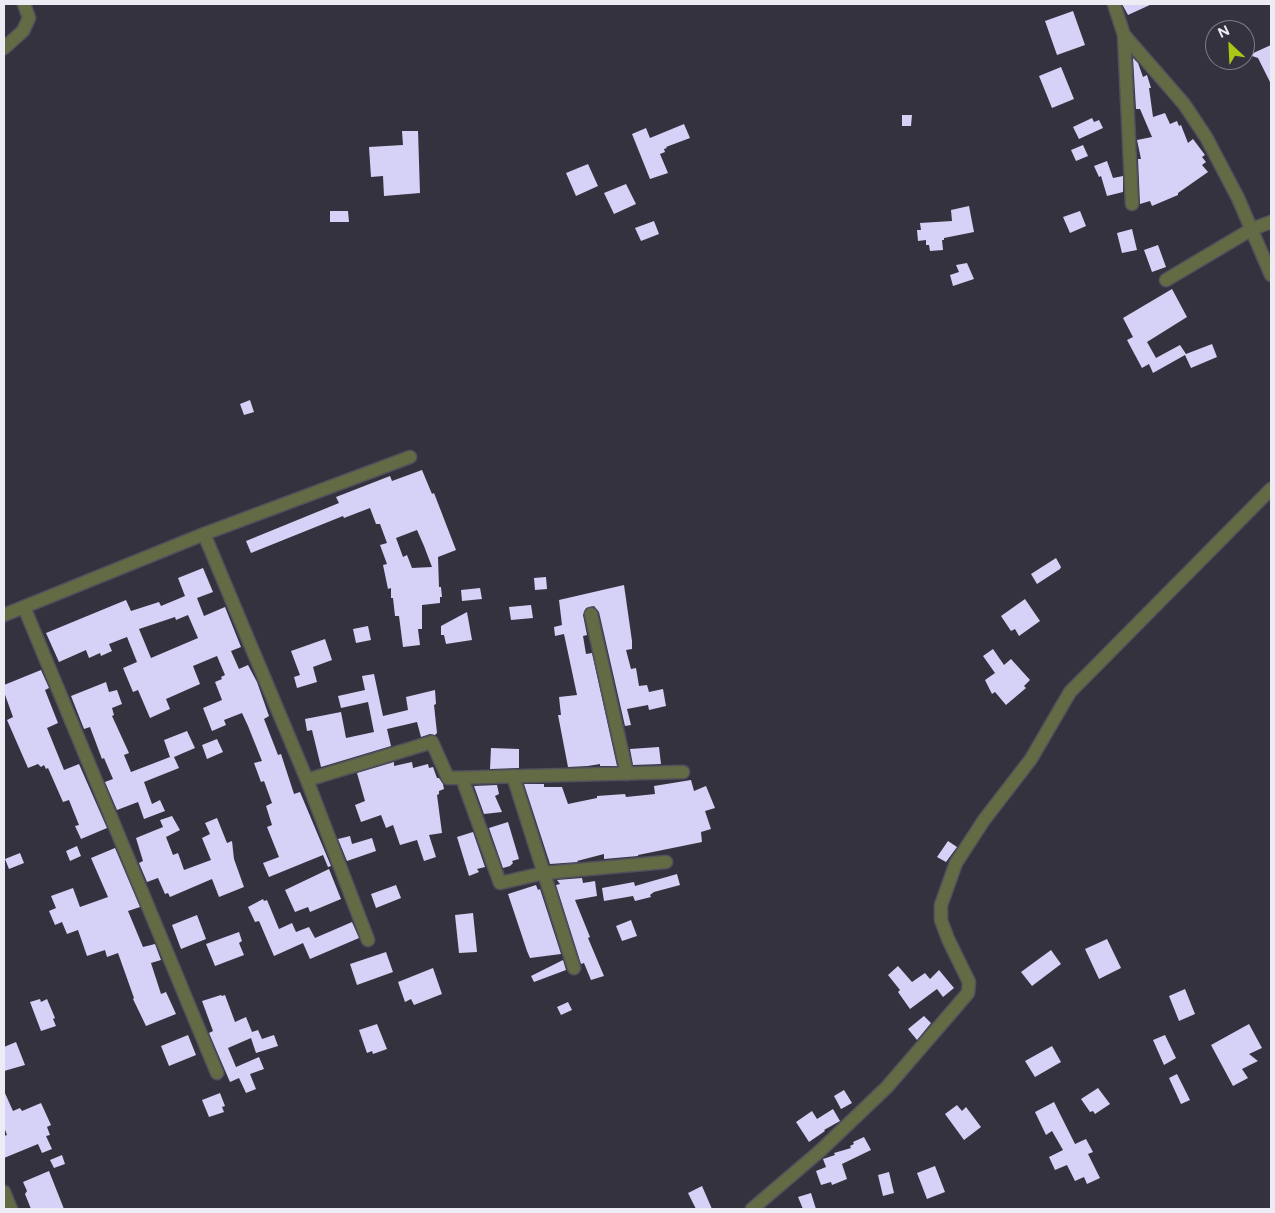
<!DOCTYPE html>
<style>
body{margin:0}
#map{position:relative;width:1275px;height:1213px;overflow:hidden;background:#34323f;font-family:Figtree,sans-serif}
canvas{display:block}
.frame{position:absolute;inset:0;border:5px solid #edecf5;pointer-events:none}
.north{position:absolute;left:1205px;top:20px;width:50px;height:50px;box-sizing:border-box;background:#34323f;border:1px solid #7e7c88;border-radius:50%;rotate:335deg;font-size:14px;font-weight:700;line-height:20px;text-align:center;color:#edecf5}
.north::after{content:'';display:block;margin:auto;width:18px;height:22px;background:#abc615;clip-path:polygon(50% 0,100% 100%,50% 72%,0 100%)}
</style>
<div id="map">
<canvas width="1275" height="1213"></canvas>
<div class="frame"></div>
<div class="north">N</div>
</div>
<script>
const c = document.querySelector('canvas').getContext('2d');
c.lineJoin = 'round';
function paint(path, color) { c.fillStyle = color; c.fill(path, 'evenodd'); }
const poly = rows => new Path2D(rows.map(r => 'M' + r).join(''));
function trace(path, color, width, dash) { c.strokeStyle = color; c.lineWidth = width; c.lineCap = dash ? 'butt' : 'round'; c.setLineDash(dash || []); c.stroke(path); }
paint(poly([
 [1122,4,1152,4,1128,15],
 [1073,11,1085,45,1057,55,1045,21],
 [1271,45,1271,84,1258,58,1249,55],
 [1133,58,1138,63,1143,77,1147,75,1151,88,1149,88,1153,117,1165,113,1170,124,1177,121,1179,126,1181,125,1188,143,1193,139,1205,155,1202,157,1206,162,1202,165,1208,172,1178,193,1178,195,1152,206,1150,201,1140,204,1138,159,1141,159,1137,140,1152,137,1140,109,1136,109],
 [1061,67,1074,99,1052,108,1039,76],
 [902,115,912,115,911,126,902,126],
 [1092,118,1094,122,1099,120,1103,128,1079,139,1073,127],
 [684,124,690,138,666,147,667,148,664,149,665,152,660,154,668,173,650,179,632,134,646,128,650,138],
 [402,131,418,131,420,193,384,196,383,176,371,177,369,147,403,145],
 [1083,145,1088,156,1076,161,1071,150],
 [1107,161,1113,178,1123,176,1123,192,1107,196,1101,176,1099,177,1094,166],
 [588,164,598,186,576,196,566,173],
 [626,184,636,204,614,214,604,193],
 [969,206,974,232,944,238,944,240,942,240,943,250,930,251,929,245,926,245,926,240,918,241,917,230,921,230,920,223,952,221,951,210],
 [330,211,348,211,349,222,330,222],
 [1080,211,1086,226,1070,233,1063,217],
 [654,221,659,234,641,241,635,228],
 [1132,229,1137,250,1122,253,1117,233],
 [1158,245,1166,267,1152,272,1144,250],
 [967,263,974,279,953,286,950,275,959,272,956,265],
 [1172,289,1187,317,1147,342,1156,358,1180,345,1186,354,1212,344,1217,357,1191,368,1185,355,1153,373,1149,364,1142,368,1127,340,1133,337,1123,318],
 [250,400,254,412,244,415,240,404],
 [422,470,432,494,434,493,456,550,438,557,439,587,441,587,442,597,440,597,440,603,422,605,422,629,418,629,420,645,403,647,399,616,395,616,393,598,391,598,391,588,388,589,383,565,387,564,380,545,387,543,380,524,376,524,370,508,344,518,343,516,251,553,246,541,339,503,336,497,390,476,392,481],
 [417,530,424,546,432,567,412,568,407,555,403,557,396,538],
 [1056,558,1061,567,1060,569,1037,584,1031,574],
 [203,568,213,592,197,598,204,616,225,607,241,647,231,651,239,669,248,665,257,682,269,716,264,719,278,755,281,754,294,794,300,792,331,866,328,867,323,855,269,877,263,863,279,857,267,827,272,825,266,806,272,803,264,781,261,782,254,763,262,761,248,726,242,713,224,720,226,725,212,731,203,708,222,700,215,682,222,679,221,677,225,675,217,656,193,666,200,684,166,699,170,709,150,718,138,690,133,692,123,668,137,662,127,637,109,644,112,651,101,656,100,653,89,658,86,650,59,662,46,633,126,600,131,611,159,602,161,606,185,596,178,578],
 [188,615,198,638,151,658,139,629,175,617,176,620],
 [546,577,547,589,535,590,534,578],
 [624,585,632,641,632,649,626,650,631,669,636,668,639,686,647,685,649,692,663,689,666,706,649,710,648,705,627,709,631,725,625,726,599,612,594,606,586,608,583,615,587,635,583,636,586,654,592,653,617,766,600,766,600,764,588,766,568,767,558,715,561,715,559,697,577,695,564,634,555,636,554,627,562,625,559,600],
 [480,588,482,599,462,601,461,590],
 [1025,599,1040,621,1019,636,1015,629,1011,631,1001,616],
 [531,605,533,618,511,620,509,607],
 [467,612,472,640,446,644,444,635,441,635,441,626],
 [368,626,371,640,356,643,353,629],
 [325,639,332,660,313,667,317,682,297,688,294,677,300,675,291,651],
 [993,649,1004,665,1011,659,1030,680,1024,686,1026,688,1006,705,995,692,992,694,985,680,995,673,983,656],
 [41,670,49,688,45,690,58,723,47,728,64,770,79,764,107,828,81,839,75,826,79,825,69,800,63,802,48,768,46,769,44,765,41,767,38,764,28,768,7,720,13,717,4,692,4,685],
 [374,674,383,716,408,710,406,697,435,690,436,704,434,705,437,733,435,735,430,734,421,737,417,722,387,729,391,746,321,767,312,730,307,731,305,719,341,712,346,738,374,732,368,702,341,708,338,696,365,690,362,676],
 [106,682,109,692,117,690,122,704,112,708,114,715,112,716,129,753,124,755,131,772,170,757,164,740,187,731,195,748,174,757,179,768,144,782,152,804,160,800,165,811,144,819,138,802,117,810,105,782,113,779,104,758,102,759,90,727,84,729,71,696],
 [217,739,223,752,207,759,202,745],
 [659,747,661,764,633,765,630,749],
 [491,748,519,749,519,768,490,769],
 [394,762,394,766,412,762,413,768,428,764,429,768,433,767,437,778,439,778,443,784,444,789,439,791,439,794,437,795,442,833,429,835,436,857,424,861,417,840,400,845,393,825,386,828,381,815,361,822,355,805,365,801,357,773],
 [691,780,694,791,706,786,715,808,705,811,711,829,701,832,702,842,638,855,638,856,604,859,604,854,577,861,578,862,550,864,524,784,544,784,544,787,562,787,568,804,597,798,597,796,625,794,626,797,655,794,654,786],
 [497,785,499,794,495,796,502,812,484,814,474,786],
 [172,816,180,830,166,837,173,855,178,853,184,870,211,860,202,838,210,834,205,823,217,818,227,843,232,841,234,859,244,887,219,897,212,879,170,897,168,893,165,894,158,878,147,882,139,863,143,861,136,838,163,827,160,820],
 [508,822,519,859,512,861,513,863,510,866,503,868,489,828],
 [473,832,485,867,477,869,479,872,469,876,457,837],
 [350,836,352,844,372,838,376,851,347,861,338,839],
 [948,841,957,847,946,862,937,857],
 [77,846,81,856,70,861,66,851],
 [115,848,140,907,128,911,143,947,155,944,161,960,151,963,161,994,166,992,176,1014,146,1026,133,999,134,998,118,953,107,957,105,950,87,956,78,930,67,934,62,922,55,925,49,911,56,908,51,896,73,888,80,907,108,897,91,858],
 [20,853,24,863,9,869,5,859],
 [329,869,341,899,310,912,308,907,295,912,285,890],
 [677,874,680,885,654,892,650,895,651,897,635,901,633,896,604,901,602,888,634,882,635,886],
 [582,878,583,883,595,881,597,896,575,900,590,937,588,938,604,976,591,980,584,963,581,964,556,885,560,884,557,880],
 [396,885,401,898,376,908,371,894],
 [536,885,538,890,540,889,561,954,530,958,527,951,508,894],
 [263,899,264,901,267,900,279,929,292,923,296,932,309,927,315,938,352,922,359,938,310,959,303,943,274,956,259,921,255,922,248,907],
 [473,913,477,952,459,953,455,915],
 [197,915,206,939,181,949,172,925],
 [631,920,637,936,622,941,616,926],
 [239,932,242,941,239,943,244,955,215,966,206,944],
 [1107,939,1121,968,1099,979,1085,949],
 [1051,950,1061,964,1032,986,1021,972],
 [386,952,393,972,357,985,350,964],
 [563,960,566,970,534,982,531,976],
 [898,966,912,982,925,973,930,979,939,970,954,988,943,997,937,989,910,1009,898,992,900,990,888,975],
 [433,968,442,994,414,1005,411,999,405,1002,398,982],
 [1185,989,1195,1014,1179,1021,1169,996],
 [221,995,222,996,225,995,235,1022,246,1017,252,1032,258,1030,262,1039,274,1035,278,1046,256,1053,251,1038,228,1048,236,1067,259,1057,264,1069,250,1074,256,1089,246,1093,239,1078,230,1082,209,1033,213,1031,202,1001],
 [40,999,41,1002,47,999,55,1018,53,1019,56,1026,41,1031,30,1002],
 [568,1002,572,1010,561,1015,557,1007],
 [924,1016,931,1023,917,1040,908,1029],
 [377,1024,387,1049,373,1054,372,1051,367,1053,359,1030],
 [1249,1024,1262,1048,1249,1054,1258,1061,1242,1069,1248,1078,1233,1086,1211,1045],
 [188,1035,196,1055,169,1066,161,1046],
 [1165,1035,1176,1058,1164,1065,1153,1040],
 [16,1042,25,1065,4,1071,4,1047],
 [1052,1046,1061,1062,1035,1077,1025,1061],
 [1177,1074,1190,1100,1181,1104,1169,1078],
 [1098,1088,1110,1104,1095,1114,1093,1111,1090,1112,1081,1099],
 [844,1090,852,1103,841,1109,834,1096],
 [4,1091,13,1111,20,1108,22,1111,41,1103,51,1125,47,1127,50,1135,46,1136,52,1149,42,1153,38,1144,4,1158,4,1136,7,1135,4,1127],
 [220,1093,225,1106,222,1107,224,1112,209,1117,202,1100],
 [1054,1102,1075,1144,1086,1139,1093,1152,1088,1154,1100,1178,1087,1184,1084,1177,1075,1181,1067,1165,1055,1170,1049,1157,1063,1150,1052,1131,1046,1135,1035,1112],
 [957,1105,962,1111,966,1107,981,1127,964,1140,945,1114],
 [833,1109,840,1121,824,1130,825,1131,809,1142,796,1122,812,1111,817,1119],
 [864,1137,871,1150,842,1164,847,1179,832,1185,831,1182,821,1185,816,1171,826,1167,823,1159,835,1155,834,1153,851,1148,850,1146,854,1144,853,1142],
 [62,1155,65,1164,54,1168,50,1160],
 [935,1166,945,1192,927,1199,917,1173],
 [49,1171,64,1209,31,1209,25,1194,27,1191,23,1182],
 [889,1172,894,1193,883,1196,878,1175],
 [702,1186,712,1209,696,1209,688,1193],
 [811,1193,816,1209,803,1209,798,1197]
]), '#d6d1f6');
const minor = poly([
 [1114,4,1124,35,1132,204],
 [1124,35,1184,104,1206,137,1238,198,1271,275],
 [4,48,23,31,29,18,24,4],
 [1166,280,1252,229,1271,222],
 [204,534,307,780,368,940],
 [24,607,217,1073],
 [591,614,627,774],
 [4,615,204,534,410,457],
 [513,776,574,968],
 [462,778,500,883,544,873,666,862],
 [307,780,432,742,448,778,683,772],
 [4,1192,11,1209],
 [752,1209,820,1151,887,1087,968,993,969,982,948,939,941,920,941,905,956,863,984,820,1031,759,1070,692,1271,489]
]);
trace(minor, '#52505c', 15);
trace(minor, '#626b44', 12);
</script>
